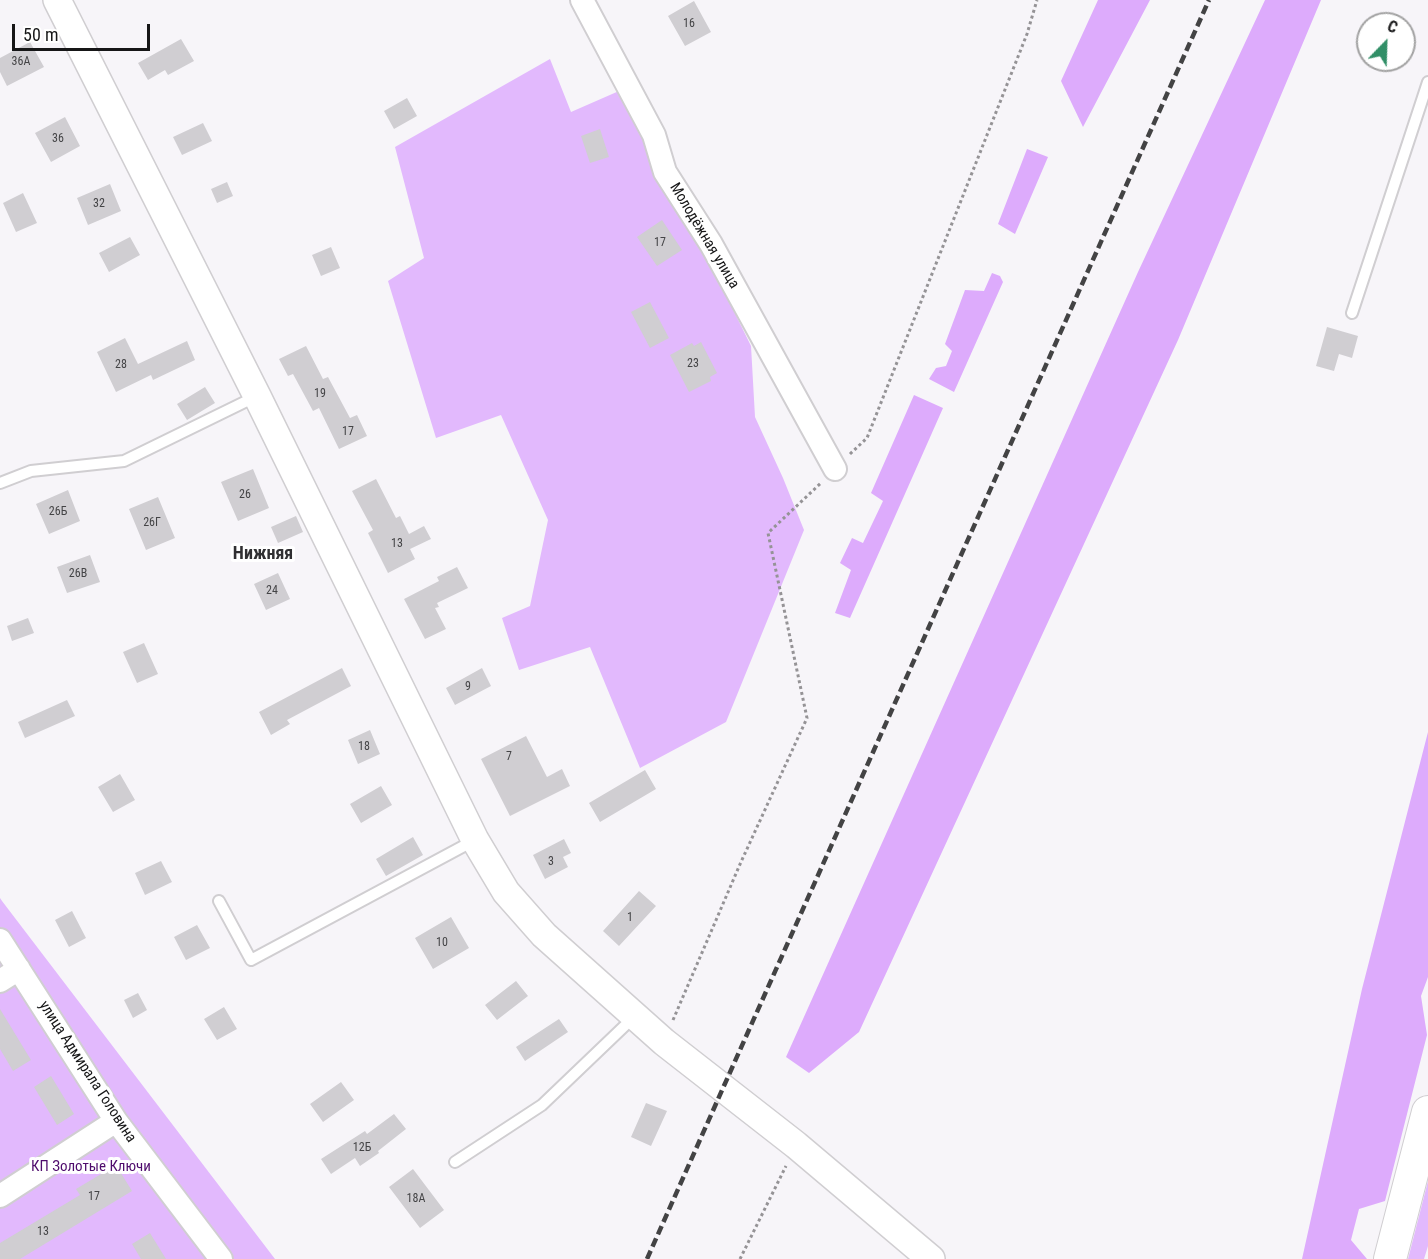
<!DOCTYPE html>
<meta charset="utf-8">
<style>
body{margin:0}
#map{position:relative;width:1428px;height:1259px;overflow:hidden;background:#f7f5f9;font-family:"Roboto Condensed",sans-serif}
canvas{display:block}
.north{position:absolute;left:1356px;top:12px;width:60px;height:60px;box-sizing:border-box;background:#fff;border:2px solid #a2a2a2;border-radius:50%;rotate:23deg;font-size:16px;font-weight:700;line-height:24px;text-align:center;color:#161617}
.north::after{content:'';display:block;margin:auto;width:21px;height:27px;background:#318f67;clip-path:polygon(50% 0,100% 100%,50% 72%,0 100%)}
.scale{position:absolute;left:12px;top:24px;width:138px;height:27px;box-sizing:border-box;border:3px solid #161617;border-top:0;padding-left:8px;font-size:18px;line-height:21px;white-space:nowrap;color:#161617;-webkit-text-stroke:4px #fff;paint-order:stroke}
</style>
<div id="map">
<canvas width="1428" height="1259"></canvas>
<div class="north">С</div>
<div class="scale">50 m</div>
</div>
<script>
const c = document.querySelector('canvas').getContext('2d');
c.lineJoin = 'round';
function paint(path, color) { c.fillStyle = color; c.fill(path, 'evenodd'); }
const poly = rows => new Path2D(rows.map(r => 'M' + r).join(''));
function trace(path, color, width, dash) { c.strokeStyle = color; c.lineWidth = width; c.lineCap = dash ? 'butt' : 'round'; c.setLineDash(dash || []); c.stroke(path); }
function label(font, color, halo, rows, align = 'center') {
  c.font = font + ' "Roboto Condensed",sans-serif'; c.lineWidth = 6; c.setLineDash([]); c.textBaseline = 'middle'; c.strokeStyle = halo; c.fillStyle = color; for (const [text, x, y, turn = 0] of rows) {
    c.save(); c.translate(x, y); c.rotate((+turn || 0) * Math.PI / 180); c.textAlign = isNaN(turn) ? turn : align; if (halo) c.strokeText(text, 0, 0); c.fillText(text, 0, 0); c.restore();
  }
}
paint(poly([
 [550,59,571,112,619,91,697,236,751,346,755,417,783,478,804,530,726,722,640,768,590,647,519,670,502,618,530,606,548,520,501,415,436,438,388,281,424,258,395,147],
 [0,898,2,901,275,1259,0,1259],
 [1428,1181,1428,1246,1424,1259,1408,1259]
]), '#e2b9fd');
paint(poly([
 [1098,0,1150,0,1083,127,1061,81],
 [1265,0,1321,0,1178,340,859,1032,809,1073,786,1057,1138,272],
 [1027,149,1048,157,1015,234,998,224],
 [992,273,1000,276,1003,282,954,392,929,379,936,368,946,366,952,351,945,344,965,290,984,291],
 [914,395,943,408,850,618,835,613,851,570,840,563,852,538,863,543,883,501,871,493],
 [1428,732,1428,977,1421,996,1427,1035,1385,1201,1359,1209,1351,1240,1367,1259,1302,1259,1362,989]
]), '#ddabfc');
paint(poly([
 [694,1,711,32,685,46,668,16],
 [181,39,194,61,168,75,165,70,148,80,138,63],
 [30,42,44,67,7,86,0,72,0,58],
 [407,98,417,116,394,129,384,111],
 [65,117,80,146,51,162,35,133],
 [203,123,212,141,182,155,173,137],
 [600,129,609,157,590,163,581,136],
 [227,182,233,196,217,203,211,189],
 [110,184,121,211,88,225,77,198],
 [23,193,37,223,16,232,3,203],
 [662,220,682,250,657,266,637,237],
 [130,237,140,255,109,272,99,253],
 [331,247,340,268,321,276,312,255],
 [650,302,669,338,650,348,631,312],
 [1327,327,1358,336,1352,358,1339,354,1334,371,1316,366],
 [125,338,138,364,187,341,195,360,153,380,151,375,116,392,97,352],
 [701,342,717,373,710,377,711,381,689,392,670,355,692,343,694,346],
 [306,346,323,379,328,377,350,418,357,415,367,436,339,449,319,408,313,411,293,374,288,376,279,359],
 [205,387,215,403,187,420,177,404],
 [253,469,269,508,238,521,221,482],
 [376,479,396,518,400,516,409,534,424,526,431,539,410,549,415,559,388,573,368,533,373,530,352,491],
 [68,490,80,521,49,534,36,504],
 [158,497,175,538,146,550,129,509],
 [296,516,303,532,278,543,271,527],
 [90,555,100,582,67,593,57,567],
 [457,567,468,588,437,603,439,607,435,608,446,629,425,639,404,599,439,581,437,577],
 [278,573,290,599,266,610,254,584],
 [28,618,34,633,12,641,7,626],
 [144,643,158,674,137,683,123,652],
 [342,668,351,686,287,720,290,724,271,735,259,712],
 [482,668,491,686,455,705,446,688],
 [67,700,75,716,25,738,18,722],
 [370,730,380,754,358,764,348,740],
 [526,736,547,777,562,769,570,786,510,816,481,759],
 [645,770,656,789,600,822,589,803],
 [120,774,135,800,113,812,98,787],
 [381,786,392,805,361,823,350,804],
 [413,837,423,855,386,876,376,859],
 [564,839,571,853,563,857,568,867,545,879,533,855],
 [161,861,172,882,145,895,135,873],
 [639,891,656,906,619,946,603,931],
 [72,911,86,938,69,947,55,920],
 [451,917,469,948,433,969,415,938],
 [197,925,210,948,186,960,174,937],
 [516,981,528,996,497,1020,485,1005],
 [138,993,147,1010,133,1018,124,1000],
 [224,1007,237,1029,217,1040,204,1019],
 [0,1009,31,1060,13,1071,0,1049],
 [559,1019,568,1032,525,1061,516,1047],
 [51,1076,74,1114,57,1125,34,1087],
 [341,1082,354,1100,323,1122,310,1104],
 [646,1103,667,1111,651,1146,631,1137],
 [394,1114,406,1129,378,1151,379,1153,360,1166,355,1158,331,1174,321,1159,365,1131,367,1134],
 [116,1165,132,1191,20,1259,0,1259,0,1243,80,1195,76,1189],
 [413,1169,444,1210,420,1228,389,1187],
 [150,1233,166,1259,141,1259,132,1244]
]), '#d0ced2');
const service = poly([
 [1352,313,1428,82],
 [0,483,31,471,124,461,257,396],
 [219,901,251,960,475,840],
 [455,1162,542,1105,635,1016]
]);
const minor = poly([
 [582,0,654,135,665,172,711,244,835,469],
 [0,940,116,1121,221,1259],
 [0,981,19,969],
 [0,1196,116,1121]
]);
const tertiary = poly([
 [57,0,257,396,475,840,506,892,544,935,664,1042,796,1145,931,1259]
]);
const secondary = poly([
 [1390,1259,1428,1112]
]);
trace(service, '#d0ced1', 14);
trace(minor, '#d0ced1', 26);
trace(tertiary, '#d0ced1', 30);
trace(secondary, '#d0ced1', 34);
trace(poly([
 [850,454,867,438,1027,34,1037,0],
 [673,1020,741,862,807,718,768,533,822,482],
 [740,1259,786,1166]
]), '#959396', 3, [3, 3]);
trace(service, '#fff', 10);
trace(minor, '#fff', 22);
trace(tertiary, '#fff', 27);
trace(secondary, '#fff', 32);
trace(poly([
 [647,1259,723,1088,1209,0]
]), '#434344', 4.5, [9, 4.5]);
label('12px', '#444446', null, [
 ["16",689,24],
 ["36А",21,62],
 ["36",58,139],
 ["32",99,204],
 ["17",660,243],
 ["23",693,364],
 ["28",121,365],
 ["19",320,394],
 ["17",348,432],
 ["26",245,495],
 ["26Б",58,512],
 ["26Г",152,523],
 ["13",397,544],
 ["26В",78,574],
 ["24",272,591],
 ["9",468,687],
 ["18",364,747],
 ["7",509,757],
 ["3",551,862],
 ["1",630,918],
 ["10",442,943],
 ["12Б",362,1148],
 ["17",94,1197],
 ["18А",416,1199],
 ["13",43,1232]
]);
label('15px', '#161617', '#fff', [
 ["Молодёжная улица",704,236,59],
 ["улица Адмирала Головина",87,1072,57]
]);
label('15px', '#4e0b6c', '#fff', [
 ["КП Золотые Ключи",91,1167]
]);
label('bold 18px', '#302f32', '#fff', [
 ["Нижняя",263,554]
]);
</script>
